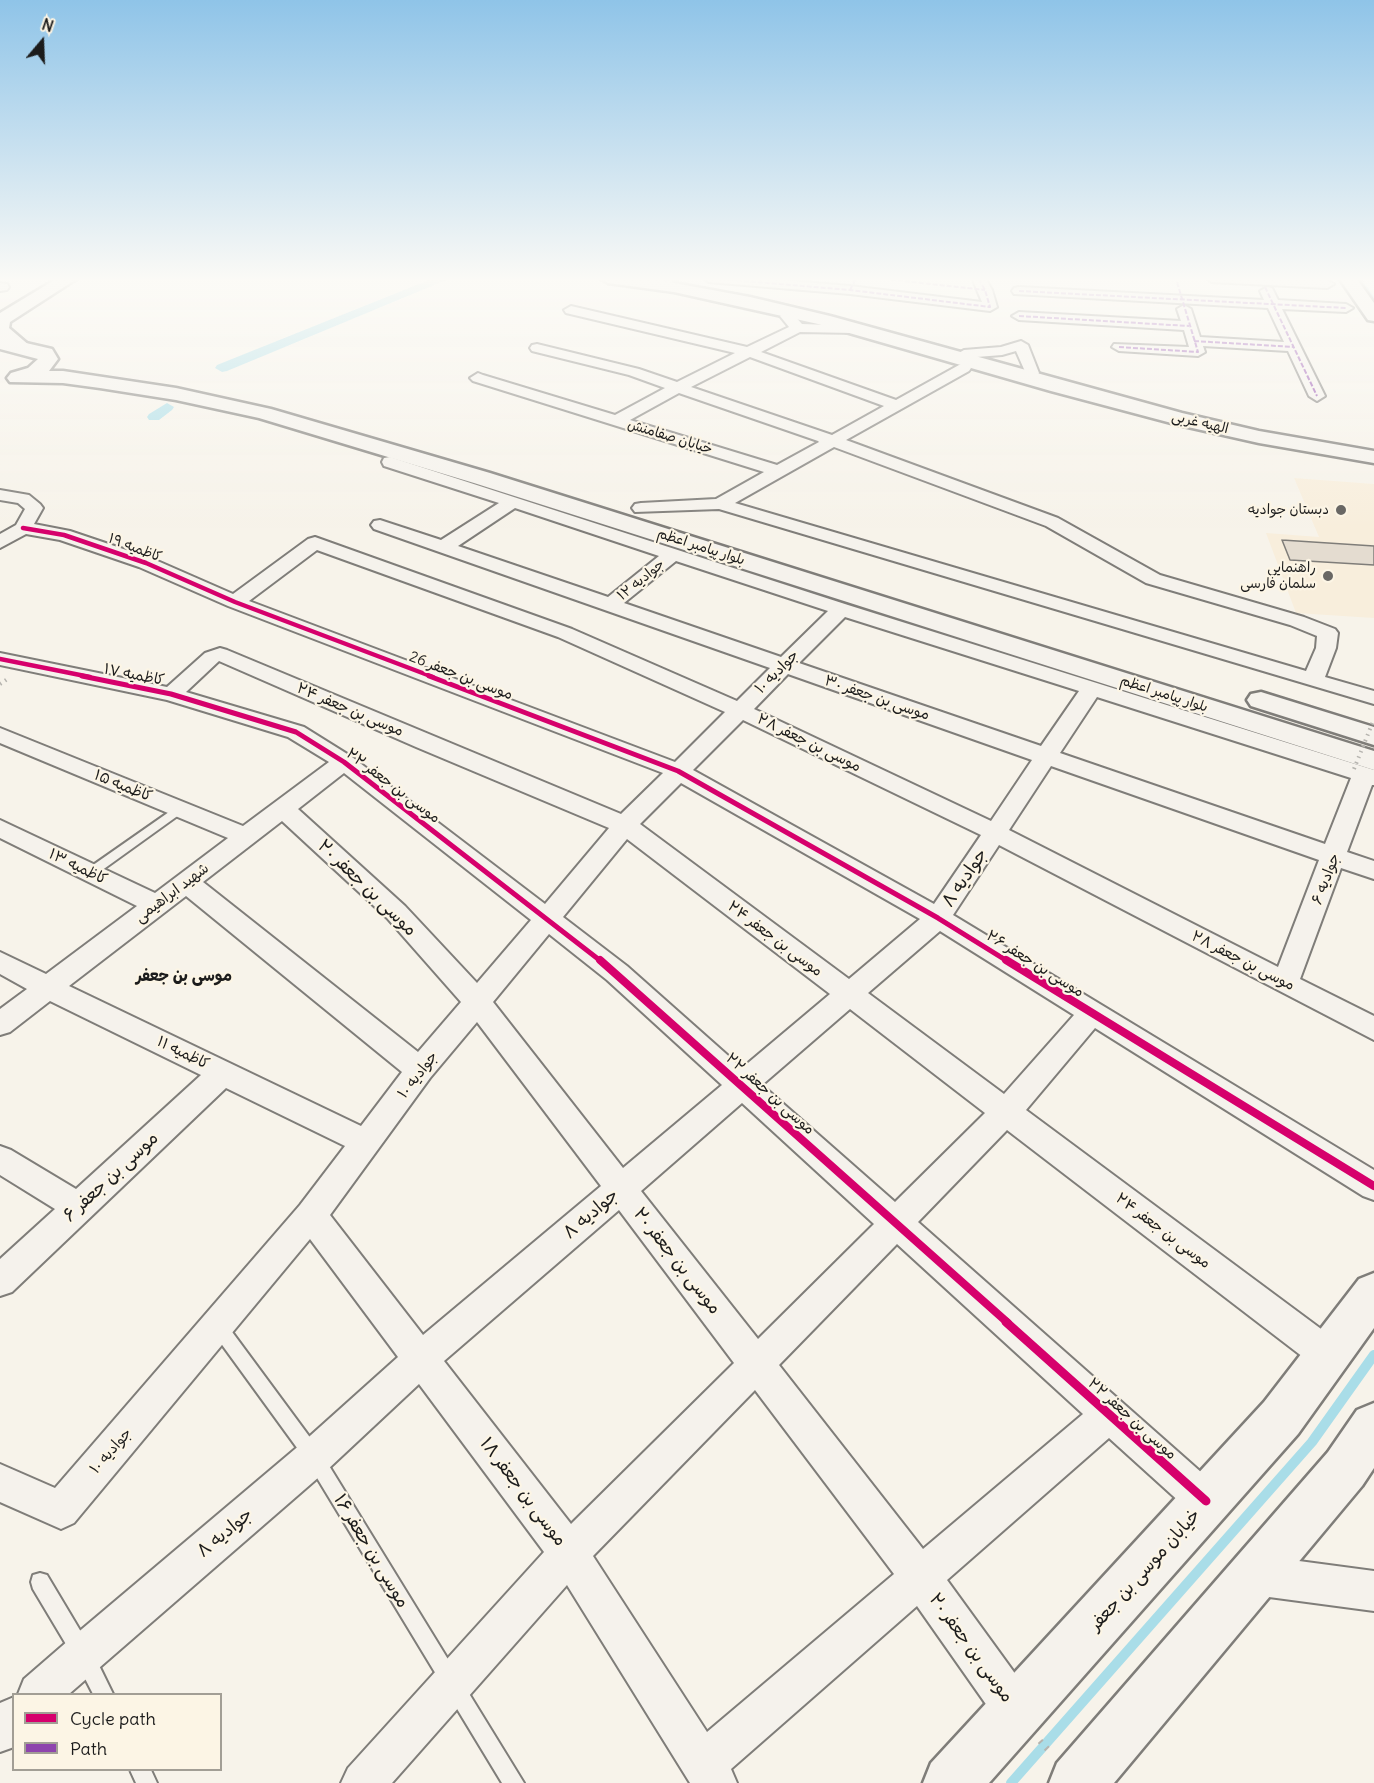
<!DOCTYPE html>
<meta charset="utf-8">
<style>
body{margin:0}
#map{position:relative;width:1374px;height:1783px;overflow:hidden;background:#f7f3ea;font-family:Delius,sans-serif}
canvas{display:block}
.legend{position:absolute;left:12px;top:1693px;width:210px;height:78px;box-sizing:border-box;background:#fcf5e5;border:2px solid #a29e95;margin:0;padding:8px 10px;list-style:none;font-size:18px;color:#1c1c1c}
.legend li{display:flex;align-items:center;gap:12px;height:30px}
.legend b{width:30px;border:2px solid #a29e95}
.north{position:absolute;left:12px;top:12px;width:60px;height:60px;-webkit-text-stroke:4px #fcf5e5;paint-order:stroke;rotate:19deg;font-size:16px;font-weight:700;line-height:24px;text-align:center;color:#1c1c1c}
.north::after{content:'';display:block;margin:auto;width:21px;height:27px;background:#1c1c1c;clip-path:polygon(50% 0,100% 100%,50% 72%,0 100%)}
</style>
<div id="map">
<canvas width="1374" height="1783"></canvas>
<ul class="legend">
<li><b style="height:8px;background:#d6006c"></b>Cycle path</li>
<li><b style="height:8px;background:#8e44ad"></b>Path</li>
</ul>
<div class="north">N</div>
</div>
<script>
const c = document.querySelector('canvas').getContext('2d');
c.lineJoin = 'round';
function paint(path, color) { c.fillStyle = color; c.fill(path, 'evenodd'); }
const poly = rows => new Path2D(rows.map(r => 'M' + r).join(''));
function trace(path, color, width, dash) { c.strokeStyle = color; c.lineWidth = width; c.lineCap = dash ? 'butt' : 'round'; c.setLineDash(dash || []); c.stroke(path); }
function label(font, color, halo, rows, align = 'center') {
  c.font = font + ' Delius,"Playpen Sans Arabic",sans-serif'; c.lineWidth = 4.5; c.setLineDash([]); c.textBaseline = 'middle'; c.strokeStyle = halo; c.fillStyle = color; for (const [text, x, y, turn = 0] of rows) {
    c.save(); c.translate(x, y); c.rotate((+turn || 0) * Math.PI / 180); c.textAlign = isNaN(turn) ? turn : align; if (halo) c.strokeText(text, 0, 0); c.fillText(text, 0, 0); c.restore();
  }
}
paint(poly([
 [1294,478,1374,484,1374,618,1296,613,1266,533,1319,537]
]), '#f8eedc');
trace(poly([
 [1358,278,1374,300]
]), '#a9dde8', 4);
trace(poly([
 [1011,1783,1312,1442,1374,1355]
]), '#a9dde8', 10);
paint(poly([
 [434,278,451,278,227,371,222,372,215,368,217,365,434,278],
 [167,403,174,407,172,410,159,420,149,420,147,417,149,414,167,403]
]), '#a9dde8');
const building = poly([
 [1282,540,1374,546,1374,565,1290,560,1282,540]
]);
paint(building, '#e4dcd0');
trace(building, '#7f7d79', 1.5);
const lane = poly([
 [179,805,183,806,185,809,183,812,94,876,86,876,84,873,86,870,179,805],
 [218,1318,224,1321,320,1451,524,1783,502,1783,308,1463,212,1331,210,1326,212,1321,218,1318],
 [40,1573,47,1575,90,1647,113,1694,93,1694,76,1661,33,1589,31,1582,33,1575,40,1573],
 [130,1770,151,1770,157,1783,136,1783,130,1770]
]);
const street = poly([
 [661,278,679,278,665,285,658,281,661,278],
 [703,278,757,278,850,286,982,302,972,278,985,278,992,290,997,307,990,311,850,294,709,282,703,278],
 [1206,278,1290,278,1327,280,1334,284,1327,288,1212,282,1206,278],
 [0,283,7,284,9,287,7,290,0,291,0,283],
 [1019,287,1264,300,1260,291,1267,287,1272,288,1278,300,1346,304,1353,308,1346,312,1282,309,1325,396,1317,401,1309,396,1288,351,1203,346,1205,352,1198,356,1119,351,1112,347,1114,344,1189,347,1184,330,1019,320,1012,316,1019,312,1181,321,1177,309,1184,305,1191,309,1200,337,1284,342,1268,308,1014,294,1012,291,1014,288,1019,287],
 [571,306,747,347,789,327,780,316,787,312,792,313,802,324,859,326,861,329,859,332,854,333,800,332,761,352,896,400,959,365,969,365,971,368,969,371,846,440,1058,518,1160,575,1304,617,1335,629,1338,633,1336,648,1325,677,1374,691,1374,704,719,509,635,512,632,508,635,504,641,503,716,499,764,472,473,381,470,378,478,373,483,375,615,415,665,388,629,375,532,351,530,348,532,345,537,344,639,369,677,382,735,353,566,313,564,310,571,306],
 [750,357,884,406,832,435,691,387,750,357],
 [679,393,818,441,819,442,777,465,630,420,679,393],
 [834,447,1046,526,1146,583,1290,625,1317,636,1316,648,1306,671,735,503,834,447],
 [1021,341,1028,345,1039,373,1037,376,1027,376,1016,351,1002,355,964,358,957,354,964,350,1001,347,1021,341],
 [390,457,848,605,1374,770,1374,785,1372,785,1347,852,1374,861,1374,879,1341,868,1300,979,1374,1016,1374,1040,999,845,953,915,1374,1170,1374,1200,1363,1196,1095,1028,1026,1110,1340,1343,1345,1355,1340,1367,1328,1372,1316,1367,1007,1130,918,1222,1219,1488,1225,1501,1219,1514,1206,1520,1193,1514,1109,1438,947,1580,1032,1697,1038,1712,1032,1727,1017,1733,1002,1727,917,1606,731,1769,737,1783,690,1783,567,1585,392,1783,341,1783,348,1768,544,1552,419,1384,327,1470,69,1694,18,1694,24,1679,69,1640,301,1444,398,1357,310,1239,74,1523,61,1529,0,1502,0,1464,55,1488,300,1205,345,1146,226,1088,12,1292,0,1296,0,1259,55,1209,0,1175,0,1146,11,1150,76,1189,201,1075,50,1001,10,1032,0,1035,0,1009,27,989,0,974,0,952,46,974,137,906,0,838,0,820,155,893,228,838,0,743,0,728,243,826,329,762,288,737,167,700,0,665,0,653,167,687,205,653,220,648,227,650,621,814,663,773,228,606,139,567,60,540,26,534,0,548,0,534,16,525,25,509,18,503,0,500,0,490,29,495,40,504,43,508,34,524,70,531,153,559,233,594,308,539,315,537,572,629,737,701,770,668,374,529,371,525,374,521,380,520,441,540,499,503,384,466,382,462,384,458,390,457],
 [515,508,659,556,608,597,458,546,515,508],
 [317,550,558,637,725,712,675,762,249,601,317,550],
 [676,561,828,611,781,657,624,603,676,561],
 [845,617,1079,691,1041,746,799,663,845,617],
 [219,661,416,747,609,828,545,904,352,757,304,727,186,692,219,661],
 [788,674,1032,760,991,821,754,709,788,674],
 [1097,697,1351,778,1325,844,1060,753,1097,697],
 [743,720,981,835,934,904,693,770,743,720],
 [1051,766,1319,860,1278,967,1009,830,1051,766],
 [344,773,531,920,477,983,405,906,298,809,344,773],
 [681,783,920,919,849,979,640,824,681,783],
 [282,821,387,918,461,1002,418,1052,203,882,282,821],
 [627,839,830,994,742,1068,627,966,563,917,627,839],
 [186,896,402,1072,361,1126,69,986,186,896],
 [940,931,1074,1015,1004,1094,868,993,940,931],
 [549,934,607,980,722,1085,623,1168,493,1002,549,934],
 [850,1009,985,1113,895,1202,762,1085,850,1009],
 [477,1022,601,1186,423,1335,330,1215,430,1078,477,1022],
 [742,1103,874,1224,758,1339,641,1191,742,1103],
 [619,1210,734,1363,571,1524,444,1361,619,1210],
 [897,1244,1083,1414,923,1549,779,1365,897,1244],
 [755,1390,894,1574,707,1732,593,1556,755,1390],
 [1254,1555,1374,1571,1374,1611,1254,1595,1240,1589,1234,1575,1240,1561,1254,1555],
 [14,1697,14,1747,0,1752,0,1703,14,1697]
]);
const secondary = poly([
 [58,278,78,278,10,322,9,328,30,346,28,350,14,350,0,339,0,313,58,278],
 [600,278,647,278,750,297,830,316,1182,413,1259,431,1374,451,1374,463,1259,443,1179,425,1051,391,818,324,674,292,608,283,600,278],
 [1339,278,1356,278,1374,303,1374,321,1368,320,1339,278],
 [1374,1273,1374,1328,1298,1434,989,1783,923,1783,931,1763,1264,1402,1359,1279,1374,1273],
 [1374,1403,1374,1468,1362,1486,1114,1783,1049,1783,1057,1763,1328,1452,1357,1410,1374,1403]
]);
const primary = poly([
 [0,337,52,349,58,359,49,371,63,371,176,388,271,409,490,473,1374,751,1374,770,474,483,259,418,176,400,100,388,63,383,10,382,7,378,11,373,28,368,38,359,0,349,0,337],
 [1261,692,1374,727,1374,745,1251,706,1247,700,1251,694,1261,692]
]);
trace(lane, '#7f7d79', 4);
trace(street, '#7f7d79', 4);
trace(secondary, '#7f7d79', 5);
trace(primary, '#7f7d79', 5);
trace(poly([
 [0,684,9,678]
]), '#b6b4af', 4, [1.5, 4.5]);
trace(poly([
 [1040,1741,1051,1753]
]), '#b6b4af', 6, [2, 7]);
paint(lane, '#f5f2ec');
paint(street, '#f5f2ec');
paint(secondary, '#f5f2ec');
paint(primary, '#f5f2ec');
trace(poly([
 [1354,769,1374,719]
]), '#b6b4af', 4, [1.5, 4.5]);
trace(poly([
 [709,278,850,290,990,307,985,290,978,278],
 [877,278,985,290],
 [665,281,673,278],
 [1265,287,1317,396],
 [850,290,856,278],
 [1019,291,1346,308],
 [1019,316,1189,326],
 [1194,341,1294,347],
 [1119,347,1198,352,1177,282]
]), '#8e44ad', 2, [5, 2]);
trace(poly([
 [23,528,64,535,146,563,235,602,433,677],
 [0,659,90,677]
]), '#d6006c', 4.5);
trace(poly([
 [82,676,171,694,296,732,344,762,602,962],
 [429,676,678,771,938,918,1009,962]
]), '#d6006c', 5);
trace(poly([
 [600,960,1008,1323],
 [1006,960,1374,1186]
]), '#d6006c', 8);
trace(poly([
 [1006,1322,1206,1501]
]), '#d6006c', 9);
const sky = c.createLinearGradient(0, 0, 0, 528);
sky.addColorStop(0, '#8fc4e8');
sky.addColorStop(0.53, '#fbfaf6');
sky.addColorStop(1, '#fbfaf600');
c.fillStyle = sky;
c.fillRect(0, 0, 1374, 528);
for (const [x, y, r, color] of [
 [1341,510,6,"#696764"],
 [1328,576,6,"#696764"]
]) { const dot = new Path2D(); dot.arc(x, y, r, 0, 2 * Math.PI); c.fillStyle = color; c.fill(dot); trace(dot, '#fcf5e5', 2); }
label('14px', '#1c1c1c', '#fcf5e5', [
 ["الهیه غربی",1200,423,13],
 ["خیابان صفامنش",670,437,17],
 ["بلوار پیامبر اعظم",701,547,18],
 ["کاظمیه ۱۹",135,548,21],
 ["جوادیه ۱۲",641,580,-39],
 ["بلوار پیامبر اعظم",1164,694,18]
]);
label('14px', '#1c1c1c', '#fcf5e5', [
 ["دبستان جوادیه",1329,510],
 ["راهنمایی",1316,568],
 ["سلمان فارسی",1316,584]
], 'right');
label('15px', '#1c1c1c', '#fcf5e5', [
 ["جوادیه ۱۰",777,672,-45],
 ["کاظمیه ۱۷",134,675,11],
 ["موسی بن جعفر 26",461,676,21],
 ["موسی بن جعفر ۳۰",877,698,19],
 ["موسی بن جعفر ۲۴",350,710,23],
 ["موسی بن جعفر ۲۸",809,743,26],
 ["کاظمیه ۱۵",123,786,22],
 ["موسی بن جعفر ۲۲",393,786,37],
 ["کاظمیه ۱۳",78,867,26],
 ["جوادیه ۶",1326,879,-69],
 ["شهید ابراهیمی",172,893,-37],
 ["موسی بن جعفر ۲۴",775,939,37],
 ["موسی بن جعفر ۲۸",1243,961,27],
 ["موسی بن جعفر ۲۶",1035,964,32],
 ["کاظمیه ۱۱",183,1053,26],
 ["جوادیه ۱۰",418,1075,-52],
 ["موسی بن جعفر ۲۲",770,1094,42],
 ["موسی بن جعفر ۲۴",1163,1231,37],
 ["موسی بن جعفر ۲۲",1132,1419,42],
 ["جوادیه ۱۰",111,1451,-49]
]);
label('bold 16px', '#1c1c1c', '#fcf5e5', [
 ["موسی بن جعفر",184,976]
]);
label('18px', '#1c1c1c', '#fcf5e5', [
 ["جوادیه ۸",965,878,-56],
 ["موسی بن جعفر ۲۰",367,888,44],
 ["موسی بن جعفر ۶",111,1177,-43],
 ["جوادیه ۸",591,1214,-41],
 ["موسی بن جعفر ۲۰",677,1261,52],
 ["موسی بن جعفر ۱۸",523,1492,53],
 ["جوادیه ۸",225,1533,-40],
 ["موسی بن جعفر ۱۶",371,1551,59],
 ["خیابان موسی بن جعفر",1145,1570,-48],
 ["موسی بن جعفر ۲۰",971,1648,54]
]);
</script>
